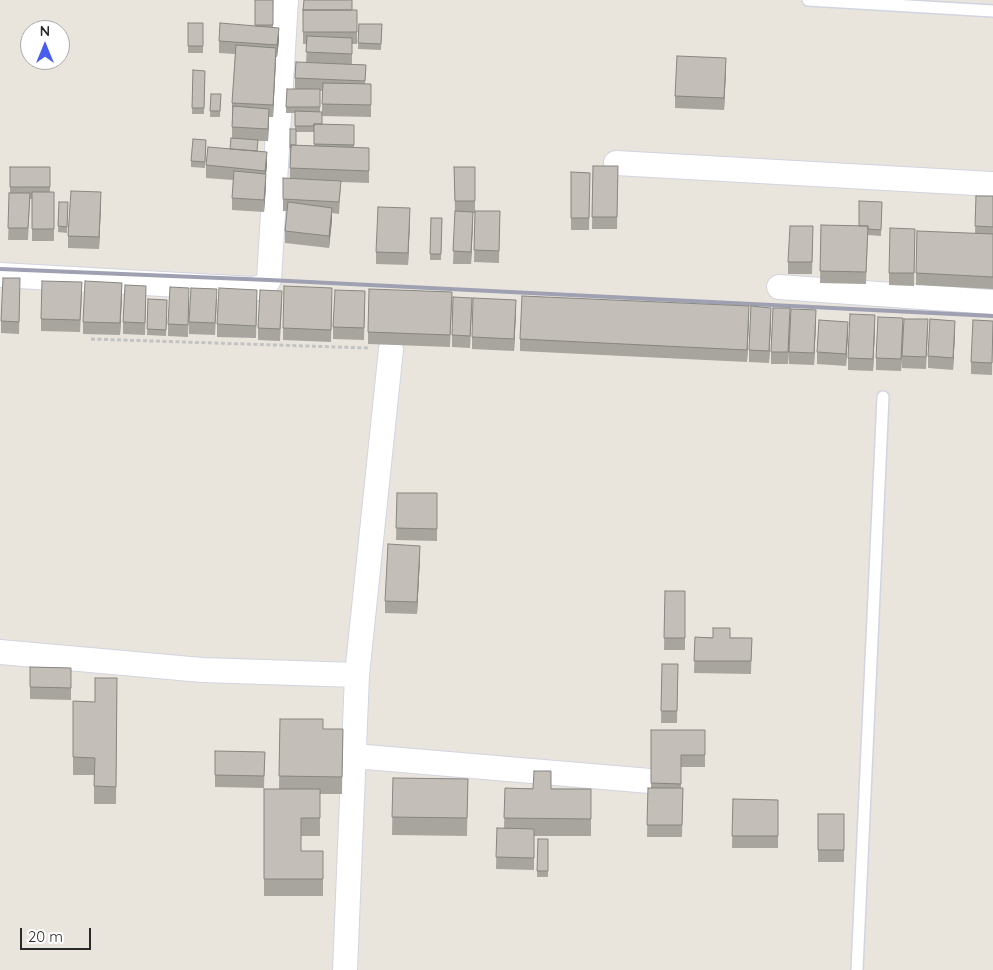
<!DOCTYPE html>
<style>
body{margin:0}
#map{position:relative;width:993px;height:970px;overflow:hidden;background:#eae5dc;font-family:Quicksand,sans-serif}
canvas{display:block}
.north{position:absolute;left:20px;top:20px;width:50px;height:50px;box-sizing:border-box;background:#fff;border:1px solid #a9a9a9;border-radius:50%;rotate:0deg;font-size:14px;font-weight:700;line-height:20px;text-align:center;color:#292929}
.north::after{content:'';display:block;margin:auto;width:18px;height:22px;background:#485deb;clip-path:polygon(50% 0,100% 100%,50% 72%,0 100%)}
.scale{position:absolute;left:20px;top:928px;width:71px;height:22px;box-sizing:border-box;border:2px solid #292929;border-top:0;padding-left:6px;font-size:15px;line-height:18px;white-space:nowrap;color:#292929;-webkit-text-stroke:4px #fff;paint-order:stroke}
</style>
<div id="map">
<canvas width="993" height="970"></canvas>
<div class="north">N</div>
<div class="scale">20 m</div>
</div>
<script>
const c = document.querySelector('canvas').getContext('2d');
c.lineJoin = 'round';
const poly = rows => new Path2D(rows.map(r => 'M' + r).join(''));
function trace(path, color, width, dash) { c.strokeStyle = color; c.lineWidth = width; c.lineCap = dash ? 'butt' : 'round'; c.setLineDash(dash || []); c.stroke(path); }
function paint(path, color) { c.fillStyle = color; c.fill(path, 'evenodd'); }
const lane = poly([
 [808,0,993,11],
 [857,970,883,397]
]);
const street = poly([
 [616,163,993,184],
 [0,275,253,289,264,286,269,280,286,0],
 [779,287,993,302],
 [0,652,202,670,357,675,345,970],
 [357,675,391,349],
 [354,756,650,781]
]);
trace(lane, '#d1d4e1', 14);
trace(street, '#d1d4e1', 26);
trace(poly([
 [91,339,368,348]
]), '#c3c3c3', 3, [4, 2.5]);
trace(lane, '#fff', 11);
trace(street, '#fff', 24);
trace(poly([
 [0,269,269,280,993,316]
]), '#9fa1b2', 4);
paint(poly([
 [255,0,273,0,273,27,279,40,277,57,276,57,273,117,269,117,268,141,258,141,257,152,267,165,266,174,266,186,264,212,232,210,232,198,233,180,206,178,206,165,230,149,232,138,232,103,235,54,219,53,219,41,255,26],
 [303,10,357,10,357,44,352,44,352,64,366,65,365,84,371,84,371,117,322,116,322,124,354,125,354,148,369,160,369,183,341,182,339,214,332,213,332,220,329,248,285,243,285,231,287,211,283,211,283,199,290,179,290,129,295,129,295,113,286,113,286,107,295,89,295,78,306,63,307,44,303,44],
 [320,91,322,91,322,112,320,112],
 [296,132,314,132,314,146,296,145],
 [188,23,203,23,203,53,188,53],
 [359,24,382,24,381,50,358,49],
 [193,70,205,71,204,114,192,114],
 [726,70,724,110,675,108,675,96],
 [211,94,221,94,220,117,210,117],
 [206,140,205,168,191,167,191,161],
 [593,166,618,166,617,229,592,229],
 [10,167,50,167,50,192,54,192,54,241,32,241,32,199,30,199,28,240,8,240,10,193],
 [454,167,475,167,475,211,500,211,499,263,474,262,475,213,473,213,471,264,453,264,455,213],
 [571,172,590,173,589,230,571,230],
 [976,196,993,196,993,289,916,285,916,273,975,234],
 [59,202,68,202,67,233,58,232],
 [882,202,881,236,868,235,866,284,820,283,821,225,859,226],
 [101,204,99,249,68,248,68,236],
 [431,218,442,218,441,260,430,260],
 [410,220,408,265,376,264,376,252],
 [813,238,812,274,788,274,788,262],
 [915,241,914,286,889,285,889,273],
 [20,290,19,334,1,333,1,321],
 [82,294,80,332,41,331,41,319],
 [122,295,120,335,83,334,83,322],
 [146,298,145,335,123,334,123,322],
 [148,299,167,300,166,336,147,335],
 [189,300,188,337,168,336,168,324],
 [332,300,331,342,283,340,283,328],
 [217,301,215,335,189,334,189,322],
 [257,302,256,338,217,337,217,324],
 [282,303,280,341,258,340,258,328],
 [365,303,364,340,333,339,333,327],
 [452,304,450,347,368,344,368,332],
 [472,310,470,348,452,347,452,335],
 [516,312,514,351,472,349,472,337],
 [749,318,747,362,520,351,520,339],
 [771,320,769,363,749,362,749,350],
 [790,320,788,364,771,364,771,352],
 [993,321,992,375,971,374,971,362],
 [816,322,814,365,789,364,789,352],
 [875,328,873,371,848,370,848,358],
 [903,330,901,371,876,370,876,358],
 [928,331,926,369,902,368,902,356],
 [955,333,953,370,928,368,928,356],
 [848,334,846,366,817,364,817,352],
 [397,493,437,493,437,541,396,540],
 [420,558,417,614,385,613,385,601],
 [665,591,685,591,685,650,664,650],
 [695,637,752,638,751,674,694,673],
 [662,664,678,664,677,723,661,723],
 [30,667,71,668,71,700,30,699],
 [117,678,116,804,94,804,94,775,73,775,73,701,95,702],
 [280,719,323,729,343,729,342,794,320,794,320,836,301,836,301,851,323,851,323,896,264,896,264,789,279,789],
 [651,730,705,730,705,767,681,767,681,788,683,788,682,837,647,837,648,788,651,788],
 [215,751,265,752,264,788,215,787],
 [393,778,468,779,467,836,392,835],
 [505,788,591,789,591,836,534,836,534,870,496,869,497,828,504,829],
 [733,799,778,800,778,848,732,848],
 [818,814,844,814,844,862,818,862],
 [538,839,548,839,548,877,537,877]
]), '#a8a49e');
paint(poly([
 [279,28,279,40,277,57,277,45],
 [276,48,276,60,273,117,273,105],
 [726,58,726,70,724,110,724,98],
 [269,109,269,121,268,141,268,129],
 [267,152,267,165,265,183,265,171],
 [266,174,266,186,264,212,264,200],
 [101,192,101,204,99,249,99,237],
 [332,208,332,220,329,248,329,236],
 [410,208,410,220,408,265,408,253],
 [473,212,473,224,471,264,471,252],
 [122,283,122,295,120,335,120,323],
 [516,300,516,312,514,351,514,339],
 [749,306,749,318,747,362,747,350],
 [771,308,771,320,769,363,769,351],
 [790,308,790,320,788,364,788,352],
 [816,310,816,322,814,365,814,353],
 [875,315,875,328,873,371,873,359],
 [903,318,903,330,901,371,901,359],
 [955,321,955,333,953,370,953,358],
 [848,322,848,334,846,366,846,354],
 [420,546,420,558,417,614,417,602]
]), '#888681');
const building = poly([
 [255,0,273,0,273,25,255,25,255,0],
 [304,0,352,0,352,10,303,10,304,0],
 [303,10,357,10,357,32,303,32,303,10],
 [188,23,203,23,203,46,188,46,188,23],
 [220,23,279,28,277,45,219,41,220,23],
 [359,24,382,24,381,44,358,43,359,24],
 [307,36,352,38,352,54,306,52,307,36],
 [236,45,276,48,273,105,232,103,236,45],
 [677,56,726,58,724,98,675,96,677,56],
 [296,62,366,65,365,81,295,78,296,62],
 [193,70,205,71,204,108,192,108,193,70],
 [323,83,371,84,371,105,322,104,323,83],
 [287,89,320,89,320,107,286,107,287,89],
 [211,94,221,94,220,111,210,111,211,94],
 [233,106,269,109,268,129,232,127,233,106],
 [295,111,322,112,322,124,314,124,314,126,295,126,295,111],
 [314,124,354,125,354,145,314,144,314,124],
 [290,129,296,129,296,145,291,145,291,148,290,148,290,129],
 [231,138,258,140,257,151,230,149,231,138],
 [193,139,206,140,205,162,191,161,193,139],
 [291,145,369,148,369,171,290,168,291,145],
 [208,147,267,152,265,171,206,165,208,147],
 [593,166,618,166,617,217,592,217,593,166],
 [10,167,50,167,50,187,10,187,10,167],
 [454,167,475,167,475,201,455,201,454,167],
 [234,171,266,174,264,200,232,198,234,171],
 [571,172,590,173,589,218,571,218,571,172],
 [283,178,341,181,339,202,283,199,283,178],
 [71,191,101,192,99,237,68,236,71,191],
 [32,192,54,192,54,229,32,229,32,192],
 [9,193,30,193,28,228,8,228,9,193],
 [976,196,993,196,993,227,975,226,976,196],
 [859,201,882,202,881,230,868,229,868,226,859,226,859,201],
 [59,202,68,202,67,227,58,226,59,202],
 [288,202,332,208,329,236,285,231,288,202],
 [378,207,410,208,408,253,376,252,378,207],
 [455,211,473,212,471,252,453,251,455,211],
 [475,211,500,211,499,251,474,250,475,211],
 [431,218,442,218,441,254,430,254,431,218],
 [821,225,868,226,866,272,820,271,821,225],
 [790,226,813,226,812,262,788,262,790,226],
 [890,228,915,229,914,273,889,273,890,228],
 [917,231,993,234,993,277,916,273,917,231],
 [3,278,20,278,19,322,1,321,3,278],
 [42,281,82,282,80,320,41,319,42,281],
 [85,281,122,283,120,323,83,322,85,281],
 [125,285,146,286,145,323,123,322,125,285],
 [284,286,332,288,331,330,283,328,284,286],
 [170,287,189,288,188,325,168,324,170,287],
 [191,288,217,289,215,323,189,322,191,288],
 [219,288,257,290,256,326,217,324,219,288],
 [369,289,452,292,450,335,368,332,369,289],
 [260,290,282,291,280,329,258,328,260,290],
 [335,290,365,291,364,328,333,327,335,290],
 [522,296,749,306,747,350,520,339,522,296],
 [453,297,472,298,470,336,452,335,453,297],
 [473,298,516,300,514,339,472,337,473,298],
 [148,299,167,300,166,330,147,329,148,299],
 [751,306,771,308,769,351,749,350,751,306],
 [773,308,790,308,788,352,771,352,773,308],
 [791,309,816,310,814,353,789,352,791,309],
 [850,314,875,315,873,359,848,358,850,314],
 [878,317,903,318,901,359,876,358,878,317],
 [904,319,928,319,926,357,902,356,904,319],
 [930,319,955,321,953,358,928,356,930,319],
 [819,320,848,322,846,354,817,352,819,320],
 [973,320,993,321,992,363,971,362,973,320],
 [397,493,437,493,437,529,396,528,397,493],
 [388,544,420,546,417,602,385,601,388,544],
 [665,591,685,591,685,638,664,638,665,591],
 [713,628,730,628,730,638,752,638,751,661,694,661,695,637,713,638,713,628],
 [662,664,678,664,677,711,661,711,662,664],
 [30,667,71,668,71,688,30,687,30,667],
 [95,678,117,678,116,787,94,786,95,758,73,757,73,701,95,702,95,678],
 [280,719,323,719,323,729,343,729,342,777,279,776,280,719],
 [651,730,705,730,705,755,681,755,681,784,651,783,651,730],
 [215,751,265,752,264,776,215,775,215,751],
 [534,771,551,771,551,789,591,789,591,819,504,818,505,788,533,789,534,771],
 [393,778,468,779,467,818,392,817,393,778],
 [648,788,683,788,682,825,647,825,648,788],
 [264,789,320,789,320,818,301,818,301,851,323,851,323,879,264,879,264,789],
 [733,799,778,800,778,836,732,836,733,799],
 [818,814,844,814,844,850,818,850,818,814],
 [497,828,534,829,534,858,496,857,497,828],
 [538,839,548,839,548,871,537,871,538,839]
]);
paint(building, '#c3bfb8');
trace(building, '#888681', 1);
</script>
